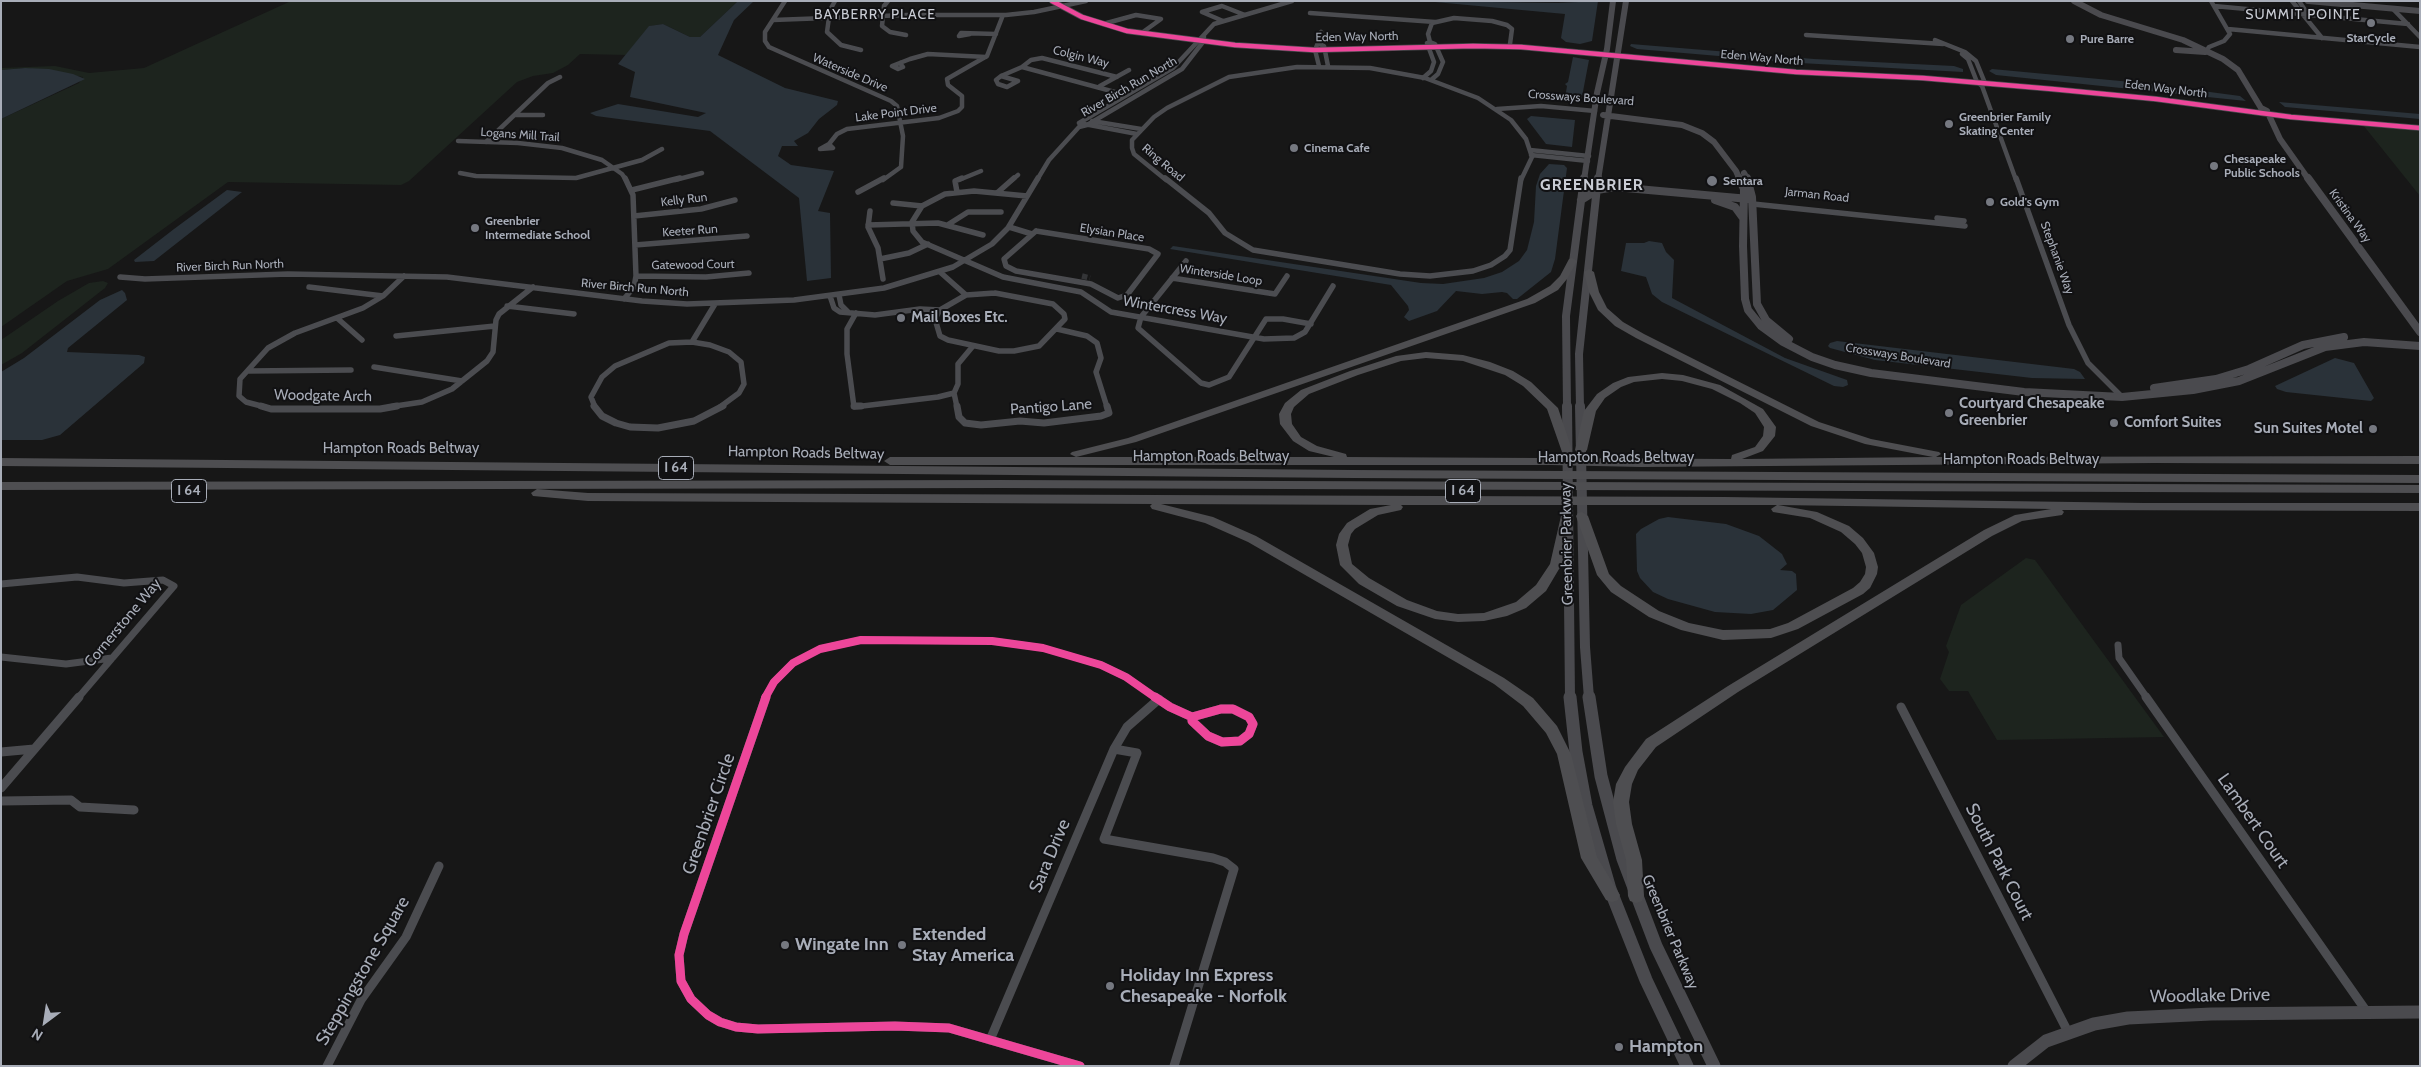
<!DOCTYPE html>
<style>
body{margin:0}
#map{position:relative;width:2421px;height:1067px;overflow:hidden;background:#171717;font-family:Cabin,sans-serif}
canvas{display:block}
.frame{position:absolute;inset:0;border:2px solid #a8adb8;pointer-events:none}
.north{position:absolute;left:20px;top:997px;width:50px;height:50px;-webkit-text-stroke:4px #111113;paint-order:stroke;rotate:211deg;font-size:14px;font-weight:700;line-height:20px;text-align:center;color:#a8adb8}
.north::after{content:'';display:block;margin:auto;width:18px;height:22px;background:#a8adb8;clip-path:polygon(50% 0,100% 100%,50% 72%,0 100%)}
</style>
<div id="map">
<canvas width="2421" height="1067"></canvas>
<div class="frame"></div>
<div class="north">N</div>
</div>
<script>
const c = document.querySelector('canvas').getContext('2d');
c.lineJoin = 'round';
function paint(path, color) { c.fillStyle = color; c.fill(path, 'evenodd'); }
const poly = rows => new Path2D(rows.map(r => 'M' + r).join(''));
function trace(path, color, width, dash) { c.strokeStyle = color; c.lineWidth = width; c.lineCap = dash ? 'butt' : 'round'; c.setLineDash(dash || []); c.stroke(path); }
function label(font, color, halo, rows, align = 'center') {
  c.font = font + ' Cabin,sans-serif'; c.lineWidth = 4; c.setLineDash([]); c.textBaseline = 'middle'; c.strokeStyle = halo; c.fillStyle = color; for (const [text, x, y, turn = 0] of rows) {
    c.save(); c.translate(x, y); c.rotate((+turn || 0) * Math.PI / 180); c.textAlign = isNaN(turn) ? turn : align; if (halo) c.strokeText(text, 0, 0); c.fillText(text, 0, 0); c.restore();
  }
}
paint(poly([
 [291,1,738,1,700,37,690,37,663,24,650,26,626,55,580,54,568,65,553,73,533,76,517,82,409,181,401,185,228,182,108,269,67,281,1,327,1,119,79,83,83,77,25,68,1,70,1,68,55,66,89,73,144,68],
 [2363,125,2420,131,2420,196],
 [103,281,108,283,105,288,22,353,1,365,1,340,58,301,89,283],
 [2026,558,2035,560,2164,737,1997,740,1968,691,1949,691,1940,679,1949,652,1946,646,1961,605]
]), '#1d241e');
paint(poly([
 [738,1,754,1,734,20,718,55,785,88,838,101,837,105,819,119,808,133,794,141,798,146,782,146,778,156,791,165,834,171,818,211,830,213,831,278,807,281,799,198,710,131,596,116,590,113,618,104,698,117,706,113,630,97,635,72,618,64,649,26,663,24,690,37,700,37],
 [1424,1,1558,3,1598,1,1592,41,1580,44,1566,42,1561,38,1565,14],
 [1631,44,1814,59,1954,66,1963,69,1963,72,1800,63,1637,49,1630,46],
 [1573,57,1589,60,1581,102,1579,103,1568,101,1565,98,1567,86,1565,84,1568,82],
 [25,68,49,69,73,74,85,79,1,119,1,70],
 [1992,69,2142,83,2240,96,2246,101,1996,75,1989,71],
 [2279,102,2420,114,2420,119,2285,107],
 [1531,116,1575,120,1572,147,1546,144,1527,119],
 [1549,164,1564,165,1567,168,1555,259,1551,272,1517,299,1513,299,1507,293,1502,292,1482,294,1456,291,1437,311,1409,321,1404,317,1409,310,1408,306,1391,285,1170,249,1173,246,1421,283,1443,284,1484,278,1502,272,1519,261,1527,250,1534,222,1536,186,1540,174],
 [227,190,242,192,154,261,135,262,134,260,174,229],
 [1649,241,1662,243,1666,252,1674,260,1672,298,1785,358,1847,380,1848,385,1843,387,1834,386,1662,302,1652,294,1646,277,1621,271,1626,243,1644,243],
 [122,290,125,293,127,300,68,348,67,352,139,355,145,357,144,363,60,435,42,440,1,440,1,372,24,358,100,300],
 [1837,341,2074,369,2080,372,2085,379,2032,378,1875,360,1830,348,1828,346,1830,343],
 [2335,358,2354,363,2374,398,2371,401,2286,392,2277,389,2275,386],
 [1668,517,1726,524,1759,536,1782,554,1787,564,1780,570,1792,571,1796,574,1797,590,1773,610,1751,614,1715,612,1668,599,1653,592,1640,578,1637,571,1636,534,1641,529,1659,519]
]), '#2a3239');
trace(poly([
 [1082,276,1090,278]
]), '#343537', 5.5, [5.5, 2.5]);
trace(poly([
 [785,1,765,32,765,41,769,47,891,101,897,106,903,136,901,167,883,180],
 [835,1,830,10,827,32,841,45,861,50],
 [888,1,884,6,882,26,890,32,906,35],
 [2292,1,2322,38],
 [2299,1,2307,13,2305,14],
 [2214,6,2408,24],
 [2393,9,2420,37],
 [1310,13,1435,22],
 [773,20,907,15,1006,15,1034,12,1086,1],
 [1223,21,1202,12,1222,6,1245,15],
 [1103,24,1136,15,1161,19,1143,32],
 [2228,29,2420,47],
 [970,34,959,36,961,33,996,34],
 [1806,35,1943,44],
 [1935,40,1965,52,1976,61,1985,83,1982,86,2016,180],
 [1430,42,1428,34,1432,23,1454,18,1492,21,1507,25,1512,29,1510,44],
 [1430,42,1435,44,1443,62,1438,74,1431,80],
 [1319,44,1324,46,1328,66],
 [1319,44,1317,36,1321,32],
 [1317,45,1315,50,1319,66],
 [2207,50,2209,47,2224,41,2230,34,2211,1],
 [1962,54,1968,59,1977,82,1982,86],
 [900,63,903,67,898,69,892,66,910,59,928,54,986,57],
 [1022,67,1126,95],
 [1001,76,1018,81,1007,87,998,84,996,80,1001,76],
 [1001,76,1022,67,1031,60,1042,58,1117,77],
 [1423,78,1431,71,1434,62,1427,43],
 [1100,86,1129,70],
 [1497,109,1541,106,1595,111],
 [515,115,543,115],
 [1092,121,1141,129],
 [1079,123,1173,68,1214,24,1292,1],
 [1084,124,1137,134],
 [458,141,518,143,562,148,602,160,622,174,626,180],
 [486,142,548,83,560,77],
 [829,144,833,148,820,149,829,144],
 [829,144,837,134,847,129,939,118,958,111,962,107,962,96,948,85,947,79,987,56,1003,15],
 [1530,150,1589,156],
 [1531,155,1588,161],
 [460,173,476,176,576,178,642,160,662,149],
 [675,180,702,173],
 [959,180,981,171],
 [1012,180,1018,175],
 [1037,180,1049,160,1079,127,1087,125,1182,69,1203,42,1204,37],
 [1166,180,1134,154,1132,148,1132,140,1154,117,1167,108,1229,77,1297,67,1370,68,1425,78,1478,98,1511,120,1526,139,1532,157,1521,180]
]), '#4b4c50', 4.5);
trace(poly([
 [1165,178,1209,213,1225,233,1253,250,1400,274,1430,276,1473,271,1491,265,1505,256,1510,250,1521,178],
 [2016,178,2069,325,2088,363,2122,397],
 [632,190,680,178],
 [858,192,884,178],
 [957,192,955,181,962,178],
 [997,193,1014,178],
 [1027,196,974,191,945,194,922,206,912,222,913,231,922,242,1003,277,1081,292,1111,312,1264,339,1294,338,1305,332,1333,286],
 [893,203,922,206],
 [1753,204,1965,226],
 [870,211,868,227,878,248,883,279],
 [634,216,701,209,735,200],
 [1937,218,1964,221],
 [949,224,968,212,1001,212],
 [868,225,938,223,983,235],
 [1009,227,1032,234],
 [1036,231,1149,249,1158,254,1127,295,1118,298,1091,284,1016,271,1006,266,1004,259,1036,231],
 [635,245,747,236],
 [880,259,909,253,928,244],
 [1186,261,1141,317,1138,328,1201,383,1209,385,1229,377,1266,319,1283,319,1311,324],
 [940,272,966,295],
 [636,276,706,277,749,273],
 [120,277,145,279,288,274,447,277,642,301,687,304,794,300,884,288,953,267,992,244,1008,228,1038,178],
 [1172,278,1275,294,1287,276],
 [309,287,383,296],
 [995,293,1053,304,1064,314,1065,319,1039,346,1014,351,999,351,948,340,940,336,935,319,940,310,966,295,995,293],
 [839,295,841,305,848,312],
 [830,296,834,308,840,312,875,315,920,309,940,310],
 [624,299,634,287,636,276,633,195,625,178],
 [507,306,574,314],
 [856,313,847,329,847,354,854,407,938,397,954,393],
 [337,318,362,340],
 [1057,329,1087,336,1097,343,1101,358,1096,372,1107,407],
 [396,336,495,326],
 [692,342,715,304],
 [374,367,462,381],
 [248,371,351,370],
 [265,407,246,402,239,396,240,379,268,348,295,333,363,308,383,296,404,276],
 [389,407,422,402,452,389,487,361,493,352,496,320,499,314,533,287],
 [595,407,591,397,602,377,615,366,669,343,692,342,710,345,729,352,741,362,744,384,739,393,720,407],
 [957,407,954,393,958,384,958,364,973,346]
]), '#4b4c50', 5.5);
trace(poly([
 [261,406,271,409,380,409,397,406],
 [594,406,602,416,616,423,630,427,658,428,694,421,723,406],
 [854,406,861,406],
 [957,406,959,417,965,423,981,425,1020,421,1044,423,1101,416,1109,413,1107,406],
 [1,584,77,577,124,583,163,580,174,586,78,698],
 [2118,645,2119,658,2147,698],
 [1,657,66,664,112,658],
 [765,698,774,682,793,663,820,649,861,640,992,641,1043,648,1101,665,1126,677,1156,698]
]), '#4b4c50', 7);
trace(poly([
 [766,697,684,934,679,955,681,981,691,999,708,1015,720,1022,736,1027,758,1029,895,1026,949,1028,1080,1066],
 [1155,697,1170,707,1192,717],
 [2146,697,2367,1012],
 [1901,707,2068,1032],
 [1221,709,1233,709,1249,717,1253,724,1249,734,1240,741,1222,742,1208,736,1192,721,1192,717,1221,709],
 [1114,749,1137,753,1104,839,1213,858,1225,862,1234,869,1174,1066],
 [1,752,34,749],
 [1,788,79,697],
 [1,801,71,800,80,807,134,810],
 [990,1040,1114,749,1127,727,1159,699],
 [327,1066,361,1000,406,937,439,866]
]), '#4b4c50', 9);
trace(poly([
 [1052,1,1082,17,1127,31,1235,45,1314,50,1473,46,1521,47,1796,72,1923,78,2052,89,2156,99,2291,117,2420,128],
 [2074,1,2101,15,2183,40,2223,59,2238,70,2261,108,2267,111],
 [2308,1,2420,11],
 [2176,50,2205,52],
 [2267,111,2280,139,2309,180],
 [1603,115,1682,125,1702,133,1714,142,1736,171,1740,180],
 [1744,173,1748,180],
 [1584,180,1597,93,1607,49,1613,1],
 [1598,180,1626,1]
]), '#4a4a4e', 6);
trace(poly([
 [1739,178,1744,189,1743,246,1745,299,1748,310,1761,326,1783,342,1812,357,1835,365,1871,373,2024,392,2122,397,2193,390,2239,381,2325,347,2364,342,2420,346],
 [1747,178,1752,197,1757,304,1766,320,1789,339],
 [2308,178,2420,332],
 [1581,200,1597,190,1615,187,1749,199],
 [1715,200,1735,207,1743,218],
 [2154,388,2216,379,2249,369,2303,345,2344,337],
 [1567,407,1566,316,1584,178],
 [1580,407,1579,354,1598,178]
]), '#4a4a4e', 8);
trace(poly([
 [1567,406,1570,698],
 [1580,406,1585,647,1589,698]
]), '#4a4a4e', 10);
trace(poly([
 [1570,697,1576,752,1586,806,1610,889,1646,980,1687,1066],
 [1589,697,1601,776,1623,859,1656,946,1714,1066],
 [2014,1066,2046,1041,2094,1024,2128,1018,2211,1014,2420,1012]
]), '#4a4a4e', 13);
paint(poly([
 [1572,258,1577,261,1567,279,1558,290,1535,303,1136,442,1076,457,1334,457,1309,451,1293,441,1280,424,1279,414,1285,403,1301,390,1350,371,1396,356,1426,352,1463,355,1490,362,1513,371,1531,382,1558,408,1572,450,1570,452,1562,452,1547,409,1523,386,1505,375,1463,361,1426,358,1401,361,1358,375,1309,394,1294,407,1291,414,1292,424,1301,437,1317,446,1346,454,1347,457,1731,459,1732,455,1755,447,1763,436,1764,427,1755,413,1740,403,1712,389,1682,381,1662,379,1634,382,1621,387,1605,398,1596,411,1587,450,1585,452,1577,452,1575,450,1584,411,1597,394,1613,383,1628,377,1662,373,1683,375,1720,385,1763,409,1776,427,1775,436,1763,451,1742,459,1933,457,1865,444,1811,426,1636,338,1615,326,1598,310,1589,292,1584,272,1589,269,1594,272,1599,292,1607,308,1623,322,1644,334,1819,422,1871,439,1939,452,1941,454,1936,457,2420,456,2420,464,2155,463,1641,467,1551,465,890,465,884,461,890,457,1076,457,1070,454,1072,452,1128,438,1527,299,1550,286,1560,276,1569,259,1572,258],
 [1,458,1353,470,2420,475,2420,483,1353,478,1,466,1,458],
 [1001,480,2420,485,2420,493,1001,488,1,490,1,482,1001,480],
 [537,489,588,493,1725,497,2144,503,2420,503,2420,511,2062,510,2064,512,2062,515,2022,521,1992,536,1738,692,1656,747,1638,770,1632,784,1629,802,1632,824,1642,860,1644,896,1642,901,1636,903,1630,901,1628,896,1626,860,1616,824,1613,802,1616,784,1625,767,1646,739,1728,686,1984,530,2015,515,2051,509,1778,505,1817,512,1849,526,1863,538,1874,553,1878,567,1877,574,1870,588,1863,594,1798,629,1771,638,1723,640,1681,630,1649,617,1611,592,1597,575,1576,516,1578,513,1582,512,1588,516,1609,574,1621,586,1659,611,1689,623,1723,630,1770,629,1788,623,1853,588,1860,582,1865,574,1866,567,1862,553,1855,544,1841,532,1810,518,1773,512,1771,509,1777,505,1401,505,1403,507,1401,510,1378,515,1355,529,1351,534,1348,545,1352,564,1369,578,1407,600,1437,611,1458,614,1484,613,1516,602,1536,585,1550,564,1561,516,1567,512,1571,513,1573,516,1562,564,1546,591,1526,608,1507,616,1484,621,1458,622,1435,619,1397,606,1359,584,1340,565,1336,545,1339,534,1347,523,1370,509,1391,505,1161,504,1213,517,1256,536,1504,678,1533,698,1557,726,1571,754,1597,857,1620,895,1618,900,1612,902,1606,900,1581,858,1557,754,1546,733,1523,706,1494,684,1248,542,1205,523,1152,509,1150,506,1152,504,588,501,533,496,531,493,537,489]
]), '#4e4e51');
trace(poly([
 [1052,1,1082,17,1127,31,1235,45,1314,50,1473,46,1521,47,1796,72,1923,78,2052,89,2156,99,2291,117,2420,128]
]), '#ed469a', 4.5);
trace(poly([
 [765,698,774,682,793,663,820,649,861,640,992,641,1043,648,1101,665,1126,677,1156,698]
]), '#ed469a', 8);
trace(poly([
 [766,697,684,934,679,955,681,981,691,999,708,1015,720,1022,736,1027,758,1029,895,1026,949,1028,1080,1066],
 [1155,697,1170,707,1192,717],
 [1221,709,1233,709,1249,717,1253,724,1249,734,1240,741,1222,742,1208,736,1192,721,1192,717,1221,709]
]), '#ed469a', 9);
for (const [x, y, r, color] of [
 [2371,23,5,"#757880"],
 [2070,39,5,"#757880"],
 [1949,124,5,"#757880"],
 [1294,148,5,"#757880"],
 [2214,166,5,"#757880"],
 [1712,181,6,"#757880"],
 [1990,202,5,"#757880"],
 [475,228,5,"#757880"],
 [901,318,5,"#757880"],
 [1949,413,5,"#757880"],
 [2114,423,5,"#757880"],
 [2373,429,5,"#757880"],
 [785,945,5,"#757880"],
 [902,945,5,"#757880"],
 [1110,986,5,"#757880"],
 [1619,1047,5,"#757880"]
]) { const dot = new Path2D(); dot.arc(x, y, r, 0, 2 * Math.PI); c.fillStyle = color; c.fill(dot); trace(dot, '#111113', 2); }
label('12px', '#a8adb8', '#111113', [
 ["Eden Way North",1357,37,-1],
 ["Colgin Way",1081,57,14],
 ["Eden Way North",1762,58,5],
 ["Waterside Drive",850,73,23],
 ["River Birch Run North",1129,87,-30],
 ["Eden Way North",2166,89,7],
 ["Crossways Boulevard",1581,98,4],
 ["Lake Point Drive",896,113,-7],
 ["Logans Mill Trail",520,135,4],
 ["Ring Road",1163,163,40],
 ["Jarman Road",1817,195,6],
 ["Kelly Run",684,200,-7],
 ["Kristina Way",2350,216,54],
 ["Keeter Run",690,231,-4],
 ["Elysian Place",1112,233,9],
 ["Stephanie Way",2057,258,70],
 ["Gatewood Court",693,265,-1],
 ["River Birch Run North",230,266,-2],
 ["Winterside Loop",1221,275,9],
 ["River Birch Run North",635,288,5],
 ["Crossways Boulevard",1898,356,9]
]);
label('bold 12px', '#a8adb8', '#111113', [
 ["StarCycle",2371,38,"center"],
 ["Pure Barre",2080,39],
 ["Greenbrier Family",1959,117],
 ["Skating Center",1959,131],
 ["Cinema Cafe",1304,148],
 ["Chesapeake",2224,159],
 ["Public Schools",2224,173],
 ["Sentara",1723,181],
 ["Gold's Gym",2000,202],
 ["Greenbrier",485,221],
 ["Intermediate School",485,235]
], 'left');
c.letterSpacing = '1px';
label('14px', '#c9ccd4', '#111113', [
 ["BAYBERRY PLACE",875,15],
 ["SUMMIT POINTE",2303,15]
]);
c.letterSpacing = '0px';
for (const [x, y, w] of [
 [676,468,35],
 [189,491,35],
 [1463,491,35]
]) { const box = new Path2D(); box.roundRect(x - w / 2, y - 11.5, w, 23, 4); c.fillStyle = '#111113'; c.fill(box); trace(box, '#a8adb8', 1); }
label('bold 14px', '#a8adb8', null, [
 ["I 64",676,468],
 ["I 64",189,491],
 ["I 64",1463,491]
]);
label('15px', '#a8adb8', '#111113', [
 ["Wintercress Way",1175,310,10],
 ["Woodgate Arch",323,396,1],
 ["Pantigo Lane",1051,407,-4],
 ["Hampton Roads Beltway",401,449],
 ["Hampton Roads Beltway",806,453,1],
 ["Hampton Roads Beltway",1211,457],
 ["Hampton Roads Beltway",1616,458],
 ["Hampton Roads Beltway",2021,460],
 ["Greenbrier Parkway",1567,544,-91],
 ["Cornerstone Way",123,623,-50],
 ["Greenbrier Parkway",1670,932,67]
]);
label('bold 15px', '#a8adb8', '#111113', [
 ["Mail Boxes Etc.",911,318],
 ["Courtyard Chesapeake",1959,404],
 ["Greenbrier",1959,421],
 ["Comfort Suites",2124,423],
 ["Sun Suites Motel",2363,429,"right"]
], 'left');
c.letterSpacing = '1px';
label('bold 16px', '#c9ccd4', '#111113', [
 ["GREENBRIER",1592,185]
]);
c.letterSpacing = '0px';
label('18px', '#a8adb8', '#111113', [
 ["Greenbrier Circle",709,814,-71],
 ["Lambert Court",2253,821,55],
 ["Sara Drive",1050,856,-67],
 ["South Park Court",1999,862,63],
 ["Steppingstone Square",363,971,-60],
 ["Woodlake Drive",2210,996,-1]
]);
label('bold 18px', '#a8adb8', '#111113', [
 ["Extended",912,935],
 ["Stay America",912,956],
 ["Wingate Inn",795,945],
 ["Holiday Inn Express",1120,976],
 ["Chesapeake - Norfolk",1120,997],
 ["Hampton",1629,1047]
], 'left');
</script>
